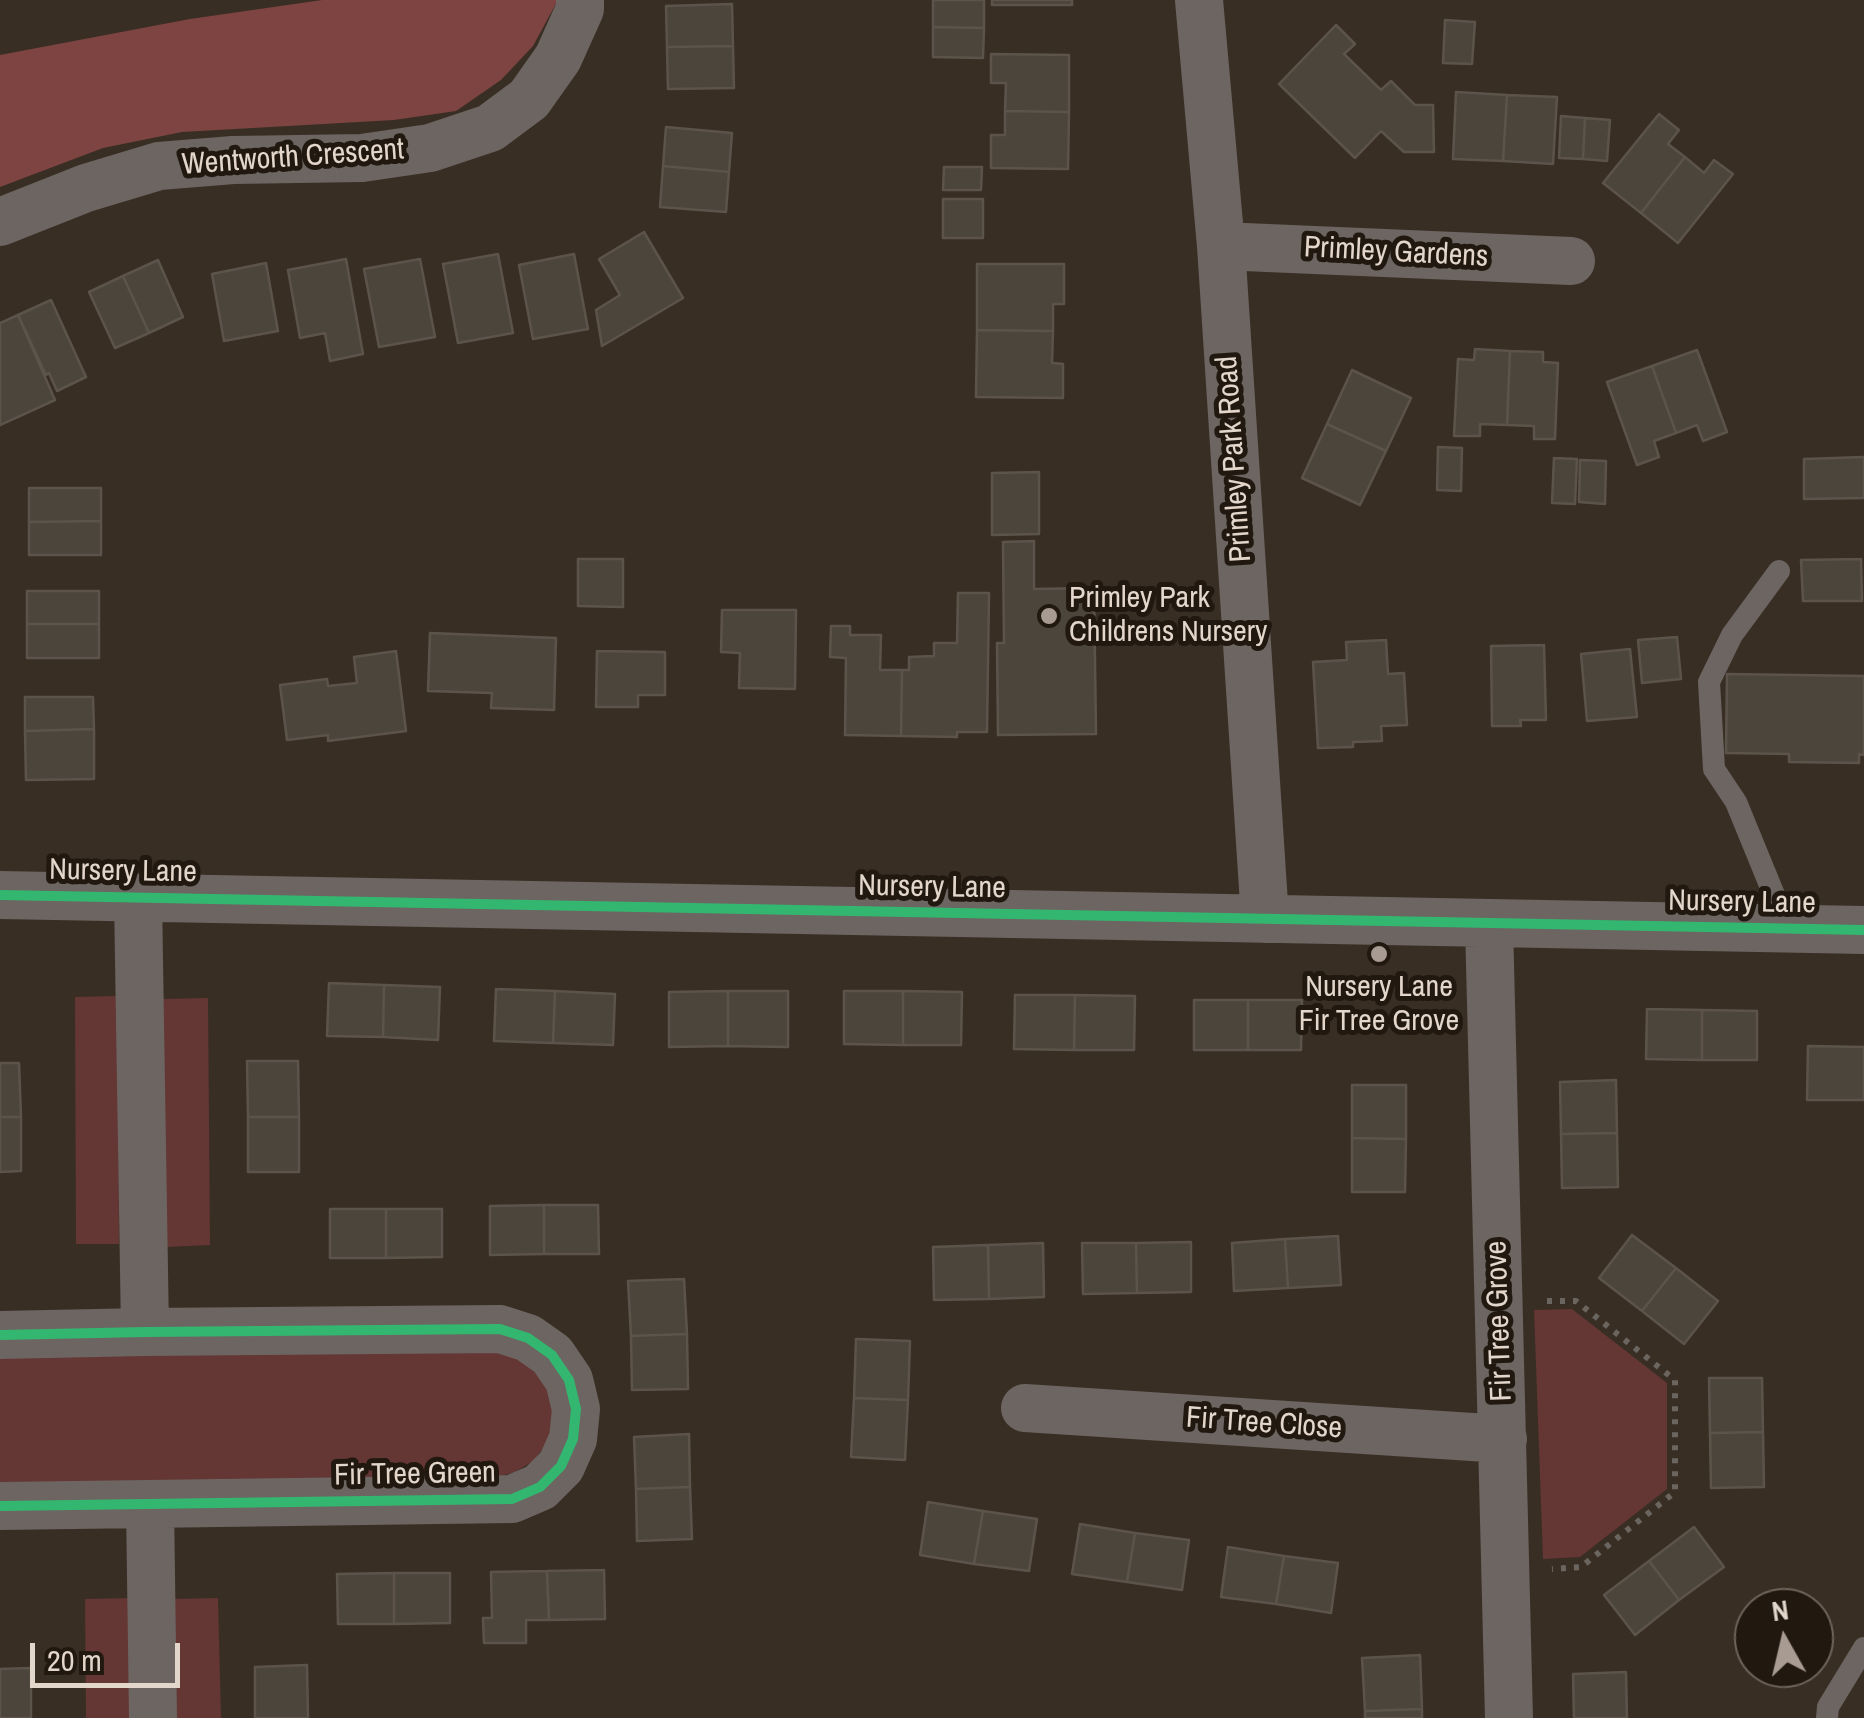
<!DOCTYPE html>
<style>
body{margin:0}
#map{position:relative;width:1864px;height:1718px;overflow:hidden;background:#392e24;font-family:"Archivo Narrow",sans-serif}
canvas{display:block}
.north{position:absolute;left:1734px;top:1588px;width:100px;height:100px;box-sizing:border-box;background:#211810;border:2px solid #6f645b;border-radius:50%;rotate:352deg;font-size:28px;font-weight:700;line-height:40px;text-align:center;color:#e3d6cb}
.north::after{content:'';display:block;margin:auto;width:35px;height:45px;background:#a89b91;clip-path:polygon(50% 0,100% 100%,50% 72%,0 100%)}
.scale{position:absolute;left:30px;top:1643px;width:150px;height:45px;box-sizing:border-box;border:5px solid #e3d6cb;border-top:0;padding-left:12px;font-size:30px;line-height:35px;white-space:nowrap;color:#e3d6cb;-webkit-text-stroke:8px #211810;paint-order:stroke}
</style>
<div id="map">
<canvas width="1864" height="1718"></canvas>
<div class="north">N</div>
<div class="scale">20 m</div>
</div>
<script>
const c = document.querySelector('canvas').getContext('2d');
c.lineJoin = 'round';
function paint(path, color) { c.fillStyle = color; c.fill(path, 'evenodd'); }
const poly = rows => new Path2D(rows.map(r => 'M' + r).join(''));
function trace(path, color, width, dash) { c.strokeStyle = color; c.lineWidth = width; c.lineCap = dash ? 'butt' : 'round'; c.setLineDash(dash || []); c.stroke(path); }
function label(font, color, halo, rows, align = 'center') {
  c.font = font + ' "Archivo Narrow",sans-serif'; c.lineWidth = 10; c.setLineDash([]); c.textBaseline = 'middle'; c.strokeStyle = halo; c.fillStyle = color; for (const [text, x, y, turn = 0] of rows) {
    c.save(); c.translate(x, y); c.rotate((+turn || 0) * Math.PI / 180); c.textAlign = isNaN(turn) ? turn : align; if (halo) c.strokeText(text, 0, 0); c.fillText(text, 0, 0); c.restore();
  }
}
paint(poly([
 [118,996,119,1244,76,1244,75,997],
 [208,998,210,1245,166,1247,163,999],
 [1572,1309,1667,1383,1667,1489,1580,1557,1543,1559,1534,1310],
 [495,1349,515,1354,546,1382,553,1402,553,1424,547,1444,533,1461,515,1472,494,1478,0,1484,0,1358],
 [132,1598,133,1718,86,1718,85,1599],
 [218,1598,221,1718,176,1718,172,1599]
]), '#643634');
paint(poly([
 [322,0,558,0,533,46,501,80,456,111,394,120,182,132,103,148,0,187,0,55,190,19]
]), '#7d4442');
const building = poly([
 [933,0,984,0,984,28,933,27,933,0],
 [992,0,1072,0,1072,5,992,5,992,0],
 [732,4,733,46,667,47,666,6,732,4],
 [1445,20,1475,22,1472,64,1443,63,1445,20],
 [1336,25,1355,44,1344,54,1381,90,1391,81,1415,105,1433,105,1434,152,1404,152,1381,131,1355,158,1279,84,1336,25],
 [933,27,984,28,983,58,933,57,933,27],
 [733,46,734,88,668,89,667,47,733,46],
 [991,54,1069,55,1069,112,1005,111,1006,83,991,83,991,54],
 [1456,92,1507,95,1503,161,1453,159,1456,92],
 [1507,95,1557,97,1553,164,1503,161,1507,95],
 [1005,111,1069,112,1068,169,991,168,991,135,1005,135,1005,111],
 [1659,114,1679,130,1668,144,1685,157,1641,213,1603,183,1659,114],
 [1561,116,1585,118,1583,159,1559,158,1561,116],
 [1585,118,1610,120,1607,161,1583,159,1585,118],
 [666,127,732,133,729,172,663,166,666,127],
 [1685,157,1704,173,1714,160,1733,174,1678,243,1641,213,1685,157],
 [663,166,729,172,726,212,660,207,663,166],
 [944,167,982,167,981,190,943,190,944,167],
 [943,199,983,199,983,238,943,238,943,199],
 [644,232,683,298,602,346,596,310,620,295,599,259,644,232],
 [498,254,513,333,458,343,443,264,498,254],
 [574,254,588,329,533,339,519,265,574,254],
 [346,259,363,354,330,361,325,333,300,338,288,270,346,259],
 [420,259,435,337,379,347,364,269,420,259],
 [158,260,183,317,149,333,123,276,158,260],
 [266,263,278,331,224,341,212,274,266,263],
 [977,264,1064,264,1064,304,1053,304,1053,331,977,330,977,264],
 [123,276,149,333,115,348,89,292,123,276],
 [51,300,86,377,57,391,49,373,46,375,18,315,51,300],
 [18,315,55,400,0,425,0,323,18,315],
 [977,330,1053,331,1052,363,1063,364,1063,398,976,397,977,330],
 [1475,349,1510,351,1507,425,1480,424,1480,436,1454,436,1458,359,1474,360,1475,349],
 [1697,350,1727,432,1703,441,1697,425,1676,433,1652,366,1697,350],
 [1510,351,1543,352,1543,362,1558,363,1555,439,1534,439,1534,426,1507,425,1510,351],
 [1652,366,1676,433,1654,441,1659,457,1637,465,1607,382,1652,366],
 [1352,370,1411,398,1386,451,1327,424,1352,370],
 [1327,424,1386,451,1360,505,1302,478,1327,424],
 [1438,447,1462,448,1461,491,1437,490,1438,447],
 [1864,457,1864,498,1804,499,1804,459,1864,457],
 [1554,458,1577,459,1575,504,1552,503,1554,458],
 [1580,460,1606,461,1605,504,1579,502,1580,460],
 [1039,472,1039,534,992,535,992,473,1039,472],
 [29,488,101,488,101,521,29,522,29,488],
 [101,521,101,555,29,555,29,522,101,521],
 [1034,541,1034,589,1094,588,1096,734,998,735,997,643,1004,643,1003,542,1034,541],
 [578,559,623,559,623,607,578,606,578,559],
 [1861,559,1862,601,1803,601,1801,560,1861,559],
 [27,591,99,591,99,624,27,624,27,591],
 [958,593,989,593,987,732,957,732,957,737,901,736,902,670,909,670,909,657,934,656,934,643,957,643,958,593],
 [722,610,796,610,795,689,739,688,740,653,721,652,722,610],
 [27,624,99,624,99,658,27,658,27,624],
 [831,626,850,626,850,635,881,635,880,670,902,670,901,736,845,735,846,658,830,657,831,626],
 [430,633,556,638,554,710,491,708,492,693,428,691,430,633],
 [1677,637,1681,679,1642,683,1638,640,1677,637],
 [1386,640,1388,674,1404,673,1407,725,1381,726,1382,741,1353,742,1353,747,1318,748,1313,662,1347,660,1346,642,1386,640],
 [1544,645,1546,720,1520,720,1521,726,1492,726,1491,646,1544,645],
 [1630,649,1637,717,1587,721,1581,654,1630,649],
 [396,651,406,731,328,741,328,735,287,740,280,685,327,679,328,686,357,683,354,657,396,651],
 [597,651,665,652,665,695,638,695,638,707,596,707,597,651],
 [1727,674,1864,676,1864,755,1859,754,1859,763,1789,762,1789,754,1726,753,1727,674],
 [25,697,93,697,94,729,25,731,25,697],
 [94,729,94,779,26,780,25,731,94,729],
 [329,983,384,985,383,1037,327,1036,329,983],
 [384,985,440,987,438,1040,383,1037,384,985],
 [496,989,555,991,553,1043,494,1041,496,989],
 [555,991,615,994,613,1045,553,1043,555,991],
 [728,991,788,991,788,1047,728,1046,728,991],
 [728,991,728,1046,669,1047,669,992,728,991],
 [844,991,903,991,903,1045,844,1044,844,991],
 [903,991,962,992,961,1045,903,1045,903,991],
 [1015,995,1075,995,1074,1050,1014,1049,1015,995],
 [1075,995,1135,996,1134,1050,1074,1050,1075,995],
 [1194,1000,1248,1000,1248,1050,1194,1050,1194,1000],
 [1248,1000,1302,1000,1301,1050,1248,1050,1248,1000],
 [1647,1009,1702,1010,1702,1060,1646,1059,1647,1009],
 [1702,1010,1757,1011,1757,1060,1702,1060,1702,1010],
 [1808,1046,1864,1047,1864,1100,1807,1100,1808,1046],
 [247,1061,298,1061,299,1117,248,1117,247,1061],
 [0,1063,19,1063,21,1117,0,1117,0,1063],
 [1616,1080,1617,1133,1561,1134,1560,1082,1616,1080],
 [1352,1085,1406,1085,1406,1139,1352,1138,1352,1085],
 [0,1117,21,1117,21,1171,0,1172,0,1117],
 [248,1117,299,1117,299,1172,248,1172,248,1117],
 [1617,1133,1618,1187,1562,1188,1561,1134,1617,1133],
 [1352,1138,1406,1139,1405,1192,1352,1192,1352,1138],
 [544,1205,598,1205,599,1254,544,1254,544,1205],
 [544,1205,544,1254,490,1255,490,1206,544,1205],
 [330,1209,386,1209,386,1258,330,1258,330,1209],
 [386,1209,442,1209,442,1257,386,1258,386,1209],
 [1632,1235,1676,1268,1642,1311,1599,1278,1632,1235],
 [1338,1236,1341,1285,1288,1288,1285,1239,1338,1236],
 [1285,1239,1288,1288,1234,1291,1232,1243,1285,1239],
 [1191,1242,1191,1292,1137,1293,1136,1243,1191,1242],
 [1043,1243,1044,1297,989,1299,988,1245,1043,1243],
 [1082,1243,1136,1243,1137,1293,1083,1294,1082,1243],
 [988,1245,989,1299,934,1300,933,1247,988,1245],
 [1676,1268,1718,1301,1684,1344,1642,1311,1676,1268],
 [684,1279,687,1334,631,1336,628,1281,684,1279],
 [687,1334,688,1389,632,1390,631,1336,687,1334],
 [856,1339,910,1341,908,1400,854,1398,856,1339],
 [1709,1378,1762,1378,1763,1432,1710,1433,1709,1378],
 [854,1398,908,1400,905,1460,851,1457,854,1398],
 [1763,1432,1764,1487,1711,1488,1710,1433,1763,1432],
 [689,1434,690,1487,636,1489,634,1437,689,1434],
 [690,1487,692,1539,637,1541,636,1489,690,1487],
 [928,1502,983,1511,974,1564,920,1555,928,1502],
 [983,1511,1037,1519,1029,1571,974,1564,983,1511],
 [1080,1524,1135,1533,1127,1582,1072,1574,1080,1524],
 [1694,1527,1724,1567,1679,1600,1649,1561,1694,1527],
 [1135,1533,1189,1540,1182,1590,1127,1582,1135,1533],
 [1228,1547,1284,1556,1276,1604,1221,1597,1228,1547],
 [1284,1556,1338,1563,1331,1613,1276,1604,1284,1556],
 [1649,1561,1679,1600,1635,1635,1604,1595,1649,1561],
 [604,1570,605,1619,549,1620,547,1571,604,1570],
 [547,1571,549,1620,526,1620,526,1643,484,1643,483,1618,492,1618,491,1572,547,1571],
 [394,1573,394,1624,338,1624,337,1574,394,1573],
 [394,1573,450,1573,450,1623,394,1624,394,1573],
 [1420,1655,1422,1709,1365,1711,1362,1658,1420,1655],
 [307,1665,308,1718,255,1718,255,1667,307,1665],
 [31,1668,31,1718,0,1718,0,1669,31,1668],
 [1626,1672,1627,1718,1574,1718,1573,1674,1626,1672],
 [1422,1709,1422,1718,1365,1718,1365,1711,1422,1709]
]);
paint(building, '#4c453c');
trace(building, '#5c544b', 2.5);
trace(poly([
 [1547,1301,1576,1301,1675,1380,1675,1492,1581,1567,1552,1569]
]), '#6b6560', 6, [5, 8]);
trace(poly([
 [1779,571,1732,635,1709,682,1714,769,1736,802,1788,929],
 [1827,1718,1828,1707,1864,1648]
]), '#6c6561', 22);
trace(poly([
 [1199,0,1221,246,1265,919],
 [0,222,86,188,159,166,233,160,362,158,430,148,490,128,529,99,558,58,580,9,580,0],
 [1221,246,1571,261],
 [0,895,1864,930],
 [138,898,145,1332],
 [1489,924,1509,1718],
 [0,1335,145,1332,500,1329,528,1338,552,1355,569,1380,576,1409,573,1439,561,1466,540,1487,512,1499,0,1506],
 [1025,1408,1503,1439],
 [150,1504,153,1718]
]), '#6c6561', 48);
trace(poly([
 [0,895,1864,930],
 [0,1335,145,1332,500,1329,528,1338,552,1355,569,1380,576,1409,573,1439,561,1466,540,1487,512,1499,0,1506]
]), '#33b770', 10);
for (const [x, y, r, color] of [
 [1049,616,10,"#a89b91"],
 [1379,954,10,"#a89b91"]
]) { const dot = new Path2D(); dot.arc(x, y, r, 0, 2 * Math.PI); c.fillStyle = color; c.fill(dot); trace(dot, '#211810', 4); }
label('30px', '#e3d6cb', '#211810', [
 ["Wentworth Crescent",293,158,-4],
 ["Primley Gardens",1396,253,3],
 ["Primley Park Road",1235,459,-94],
 ["Nursery Lane",123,872,1],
 ["Nursery Lane",932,888,1],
 ["Nursery Lane",1742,903,1],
 ["Fir Tree Grove",1500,1321,-92],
 ["Fir Tree Close",1264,1424,4],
 ["Fir Tree Green",415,1475,-1]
]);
label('30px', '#e3d6cb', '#211810', [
 ["Primley Park",1069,599],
 ["Childrens Nursery",1069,633],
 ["Nursery Lane",1379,988,"center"],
 ["Fir Tree Grove",1379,1022,"center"]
], 'left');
</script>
